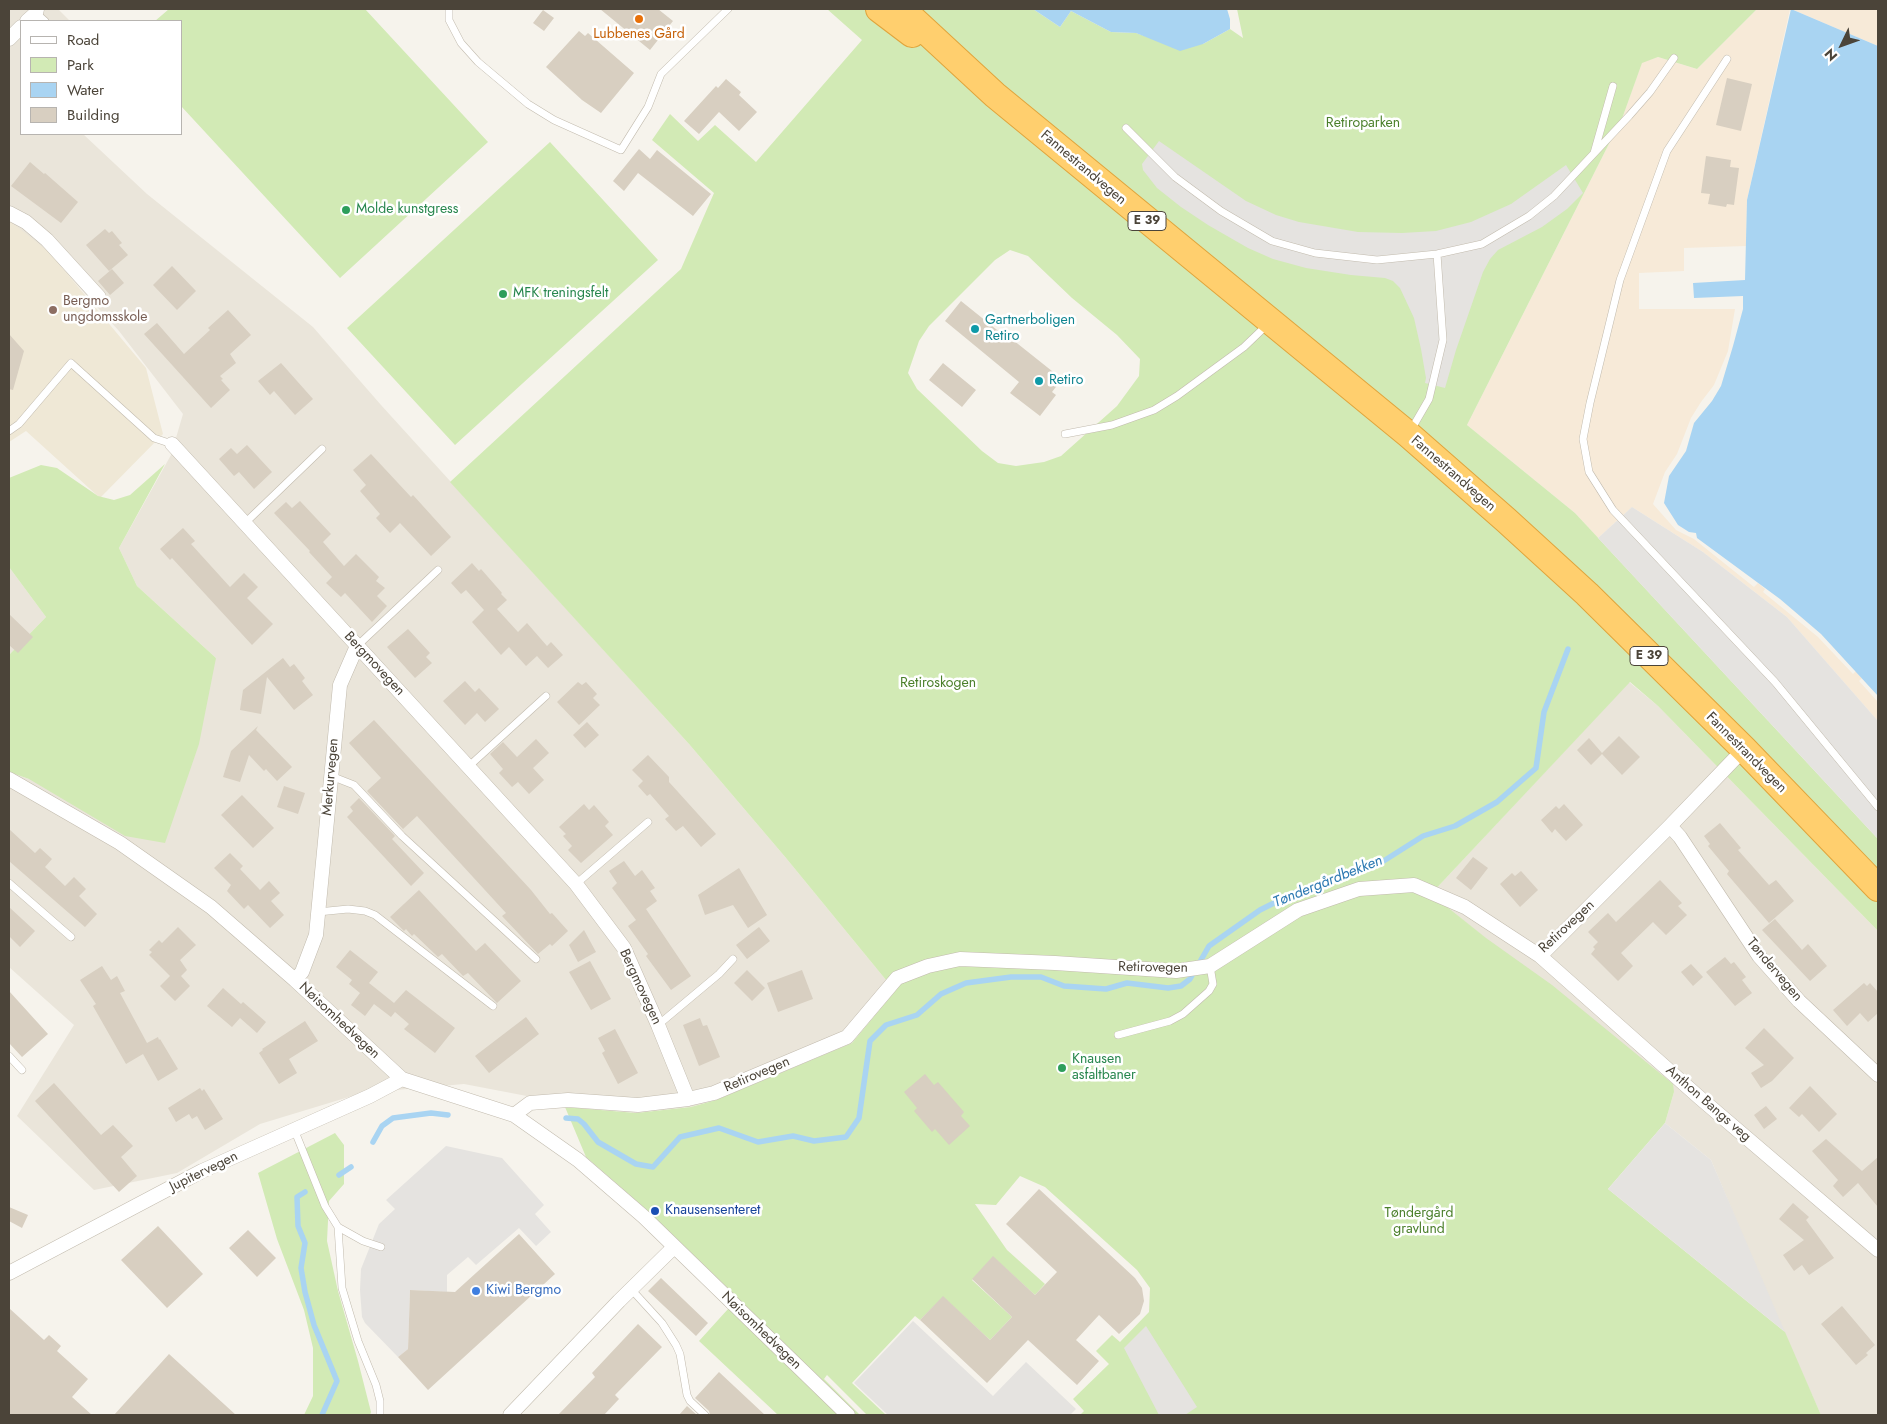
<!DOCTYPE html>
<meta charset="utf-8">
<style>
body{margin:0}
#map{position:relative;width:1887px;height:1424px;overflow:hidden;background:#f6f3ec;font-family:Jost,sans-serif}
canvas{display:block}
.frame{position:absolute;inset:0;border:10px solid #4b4439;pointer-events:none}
.legend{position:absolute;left:20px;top:20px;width:162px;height:115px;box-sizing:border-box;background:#fff;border:1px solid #b7b4b0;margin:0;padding:6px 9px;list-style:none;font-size:15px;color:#4b4439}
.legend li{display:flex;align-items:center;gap:10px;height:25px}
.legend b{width:25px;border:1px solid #b7b4b0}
.north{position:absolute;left:1817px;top:20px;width:50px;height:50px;-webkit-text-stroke:4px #fff;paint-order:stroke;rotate:228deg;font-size:14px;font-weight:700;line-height:20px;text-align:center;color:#4b4439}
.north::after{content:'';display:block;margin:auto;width:18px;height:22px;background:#4b4439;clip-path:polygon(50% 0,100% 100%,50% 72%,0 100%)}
</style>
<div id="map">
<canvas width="1887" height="1424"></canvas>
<div class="frame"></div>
<ul class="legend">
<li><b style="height:6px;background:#fff"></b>Road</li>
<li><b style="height:14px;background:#d2eab5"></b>Park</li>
<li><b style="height:14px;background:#a9d4f2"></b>Water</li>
<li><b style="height:14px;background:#d8cfc1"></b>Building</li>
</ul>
<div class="north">N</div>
</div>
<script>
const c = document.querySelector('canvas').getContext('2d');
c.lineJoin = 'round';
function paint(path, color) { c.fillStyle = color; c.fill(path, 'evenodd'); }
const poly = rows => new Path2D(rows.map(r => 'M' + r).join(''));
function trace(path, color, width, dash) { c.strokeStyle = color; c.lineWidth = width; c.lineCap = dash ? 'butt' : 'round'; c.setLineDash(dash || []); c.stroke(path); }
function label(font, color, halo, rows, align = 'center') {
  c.font = font + ' Jost,sans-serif'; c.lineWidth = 5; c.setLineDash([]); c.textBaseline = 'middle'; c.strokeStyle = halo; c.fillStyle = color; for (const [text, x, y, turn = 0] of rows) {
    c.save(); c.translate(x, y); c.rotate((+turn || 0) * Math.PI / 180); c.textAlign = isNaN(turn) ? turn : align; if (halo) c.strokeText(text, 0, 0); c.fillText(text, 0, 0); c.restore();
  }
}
paint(poly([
 [9,9,58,9,70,21,21,21,21,134,83,134,147,194,313,327,381,405,689,744,786,858,895,991,852,1043,716,1100,691,1107,636,1113,565,1107,553,1101,464,1084,362,1093,260,1124,177,1173,94,1190,17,1116,74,1025,9,967,9,772,29,779,216,658,137,586,119,548,171,455,183,414,119,331,49,254,9,229],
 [9,567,46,617,9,655],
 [1629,682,1658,706,1878,931,1878,1415,1821,1415,1771,1303,1711,1160,1665,1123,1674,1092,1431,894]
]), '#eae5da');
paint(poly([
 [1757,9,1790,9,1747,200,1746,246,1684,248,1684,271,1639,273,1639,309,1735,309,1728,351,1714,385,1701,402,1691,418,1677,454,1665,472,1653,504,1676,530,1694,539,1754,587,1758,583,1765,589,1763,592,1818,637,1853,674,1856,671,1862,678,1859,681,1878,702,1878,721,1787,617,1703,552,1632,507,1598,538,1575,513,1467,425,1623,116,1642,62,1658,57,1697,69],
 [1791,9,1878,9,1878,46]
]), '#f7ead8');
paint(poly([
 [9,220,49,252,146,368,163,434,100,498,26,431,9,442]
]), '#efe8d6');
paint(poly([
 [169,9,365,9,488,142,340,278,181,106,181,21,155,21],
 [827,9,1033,9,1060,27,1071,11,1111,32,1136,33,1156,40,1203,44,1230,29,1243,38,1237,9,1757,9,1697,69,1658,57,1642,63,1623,116,1467,425,1575,513,1878,839,1878,931,1658,706,1630,682,1431,894,1486,938,1552,985,1673,1084,1674,1092,1665,1123,1608,1189,1785,1332,1821,1415,1080,1415,1084,1411,1073,1399,1109,1364,1096,1351,1112,1335,1120,1342,1149,1312,1150,1288,1137,1270,1045,1187,1020,1176,996,1205,975,1204,1007,1250,1045,1284,1035,1295,993,1257,972,1280,1012,1317,990,1340,943,1297,920,1320,915,1316,852,1383,886,1415,867,1415,827,1375,824,1379,860,1415,778,1415,699,1341,738,1298,648,1211,586,1157,565,1107,636,1113,691,1107,716,1100,852,1043,895,991,786,858,689,744,450,482,681,269,714,193,652,140,670,114,698,141,715,125,756,162,862,40],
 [1010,250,1028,256,1072,298,1117,335,1140,359,1139,376,1117,406,1061,456,1044,462,1016,466,998,463,982,451,917,389,908,373,919,341,929,326,995,260],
 [550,142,658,260,455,445,347,328],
 [165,464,119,548,137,586,216,658,199,744,165,843,125,836,29,779,9,772,9,655,46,617,9,567,9,478,41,465,57,468,98,496,114,500,130,495],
 [335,1133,344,1145,344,1184,329,1201,327,1241,338,1291,358,1361,371,1412,370,1415,304,1415,313,1396,313,1348,304,1310,277,1239,258,1173]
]), '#d2eab5');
paint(poly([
 [1159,141,1246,201,1276,215,1299,222,1358,232,1402,233,1436,231,1471,222,1511,204,1566,165,1583,193,1567,209,1542,227,1498,250,1490,259,1483,272,1456,350,1445,388,1425,383,1426,378,1421,349,1414,318,1400,288,1393,281,1385,278,1351,275,1306,268,1273,259,1248,248,1208,225,1181,207,1157,188,1143,170,1142,164],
 [1632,507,1703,552,1787,617,1878,721,1878,839,1598,538],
 [1665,1123,1711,1160,1785,1332,1608,1189],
 [446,1146,502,1158,544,1205,535,1214,551,1232,536,1246,519,1228,476,1265,468,1257,447,1275,447,1292,410,1290,408,1349,398,1357,365,1323,362,1317,360,1290,361,1269,379,1224,395,1209,386,1200],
 [913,1321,993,1396,1026,1362,1076,1409,1070,1415,888,1415,854,1383],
 [1146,1326,1197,1407,1185,1415,1159,1415,1124,1348]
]), '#e5e3e0');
paint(poly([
 [1033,9,1227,9,1230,19,1230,29,1203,44,1180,51,1136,33,1111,32,1071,11,1060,27],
 [1791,9,1878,46,1878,696,1821,634,1780,599,1697,538,1696,533,1689,532,1678,525,1664,503,1669,476,1686,451,1694,423,1712,401,1721,386,1733,346,1743,309,1743,296,1694,298,1693,283,1745,280,1747,200]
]), '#a9d4f2');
trace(poly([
 [566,1118,578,1119,584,1124,598,1142,636,1164,653,1167,680,1137,719,1128,758,1142,793,1136,814,1141,846,1137,859,1118,870,1041,886,1025,917,1015,941,994,966,983,1011,977,1041,977,1064,986,1106,989,1127,983,1168,988,1181,986,1190,979,1209,946,1260,910,1294,893,1382,862,1423,836,1455,826,1497,802,1536,768,1544,712,1568,649],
 [373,1142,382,1126,393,1118,431,1113,448,1115],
 [339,1175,351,1167],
 [305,1192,297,1197,298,1226,305,1243,301,1268,305,1292,314,1325,337,1381,322,1415]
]), '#a9d4f2', 5.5);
paint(poly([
 [600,9,658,9,673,21,650,50],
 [543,10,554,18,544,31,533,23],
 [579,31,585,36,588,33,634,73,601,113,582,100,546,67],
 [1727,78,1752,84,1741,131,1716,125],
 [726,79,741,92,739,95,757,112,739,131,719,112,699,134,684,121,716,86,718,88],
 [639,149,650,159,657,150,711,194,693,216,638,173,624,191,613,181],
 [1706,156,1731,160,1730,167,1739,168,1734,205,1727,204,1726,207,1708,204,1710,194,1701,193],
 [30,162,44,174,45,173,78,202,61,223,11,186],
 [105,229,109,233,112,231,122,243,119,245,128,255,109,271,86,245],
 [172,266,196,291,177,310,153,285],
 [112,269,124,283,110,295,98,281],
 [961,301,1012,342,1013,340,1062,379,1052,392,1056,395,1040,416,1010,393,1019,382,945,321],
 [228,310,251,335,230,354,236,363,220,376,223,379,221,380,230,390,211,408,144,334,157,323,184,354,210,330,208,328],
 [9,334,24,351,13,390,9,389],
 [281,363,313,399,295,415,274,391,270,395,258,381],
 [943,363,976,390,962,407,929,380],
 [247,445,272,472,254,489,239,472,234,476,219,459,231,448,237,454],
 [371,454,411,497,413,495,451,537,431,556,400,523,390,533,376,518,380,514,360,491,366,485,353,470],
 [300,501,331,534,323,542,344,566,356,554,379,577,376,581,385,588,377,596,387,606,372,622,345,593,341,597,326,583,332,577,309,552,310,551,274,513,286,502,292,508],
 [183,528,195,541,191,544,230,587,244,573,258,587,247,598,273,624,252,645,172,558,170,560,160,549],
 [472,563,479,571,481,569,502,593,501,594,507,600,497,609,518,632,527,623,547,646,551,642,563,655,548,668,537,656,526,666,509,647,501,655,472,622,484,610,466,590,461,594,451,583],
 [9,614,33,637,18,653,9,645],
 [408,629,430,653,426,657,432,663,415,678,387,647],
 [283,658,290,667,294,664,305,678,302,681,313,695,294,710,267,677,261,714,240,710,243,690],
 [465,681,475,692,479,688,499,709,485,722,477,713,465,725,443,701],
 [578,682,582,685,586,682,597,694,593,698,600,705,579,725,557,702],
 [374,720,531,890,550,914,552,913,568,931,552,946,550,944,538,954,502,916,506,913,417,816,403,829,367,791,381,778,349,743],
 [587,722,599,735,585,748,573,735],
 [258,726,256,730,292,767,277,781,266,769,264,771,249,755,240,782,223,777,231,751],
 [1619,736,1640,757,1622,775,1602,754,1591,765,1577,750,1589,738,1602,753],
 [536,739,549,753,533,768,544,780,529,794,518,782,512,787,499,773,503,769,490,754,503,742,517,757],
 [648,755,669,777,669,782,716,834,701,847,683,826,676,831,665,819,669,816,650,794,647,796,638,786,643,781,632,770],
 [284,786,305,793,298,814,277,807],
 [242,795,274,828,253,848,221,815],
 [359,798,395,836,392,839,424,873,411,886,347,817,353,811,350,807],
 [584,804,589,810,594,805,609,822,605,826,613,835,581,863,568,850,572,846,563,836,566,834,559,827],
 [1564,804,1583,825,1566,841,1555,829,1552,833,1541,820,1556,806,1559,809],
 [1720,823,1741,848,1738,850,1769,885,1776,880,1794,901,1769,923,1727,874,1729,871,1708,846,1710,844,1704,836],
 [9,829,35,853,40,848,52,859,45,867,65,886,74,877,86,889,79,896,97,914,85,927,9,861],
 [230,853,243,866,240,869,260,890,269,881,280,893,271,901,284,915,270,928,248,905,244,909,227,891,231,885,214,868],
 [1473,857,1488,868,1471,890,1456,878],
 [624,861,635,876,642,870,655,888,650,891,657,901,646,909,691,976,671,990,646,956,648,954,628,926,636,920,612,888,617,883,609,871],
 [739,868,767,915,748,928,733,905,705,915,698,895],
 [1521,871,1538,890,1520,907,1500,884,1512,873,1515,876],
 [1660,880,1682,903,1678,906,1687,915,1666,935,1653,922,1621,953,1633,966,1618,981,1591,954,1595,949,1593,947,1598,942,1588,932,1608,913,1616,922],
 [419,890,476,951,485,943,521,981,497,1003,468,973,463,976,442,954,438,957,414,934,412,936,406,929,404,931,390,917],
 [9,907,35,931,20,947,9,936],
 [1775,919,1802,950,1808,944,1827,966,1810,981,1762,930],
 [178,927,196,945,180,960,187,970,181,976,190,986,175,1001,160,986,170,976,149,955,152,952,149,950,159,940,162,943],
 [759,927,770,941,747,959,736,945],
 [584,930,596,952,578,962,569,945],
 [350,950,378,972,369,983,394,1003,406,990,455,1028,435,1053,404,1029,409,1024,395,1012,391,1017,374,1004,365,1016,351,1005,360,993,349,984,352,980,336,967],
 [1725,957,1731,964,1734,962,1746,977,1742,980,1752,993,1735,1006,1706,972],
 [590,961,611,999,591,1010,569,972],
 [1691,964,1703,977,1693,986,1681,972],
 [102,966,111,980,117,976,125,991,120,993,147,1043,158,1037,159,1040,160,1039,178,1069,158,1081,143,1054,126,1064,93,1006,96,1004,80,980],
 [747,970,765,988,752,1001,734,983],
 [802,970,813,999,778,1012,767,983],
 [1864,983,1867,986,1870,983,1878,992,1878,1013,1868,1022,1860,1013,1847,1026,1833,1010],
 [223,988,241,1004,243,1002,266,1022,257,1033,240,1018,232,1027,207,1006],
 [9,991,48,1034,22,1057,9,1043],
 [526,1017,539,1034,489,1073,475,1056],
 [700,1018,703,1026,707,1025,720,1057,699,1066,683,1025],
 [305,1021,318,1041,289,1059,297,1073,279,1084,259,1053,263,1050,262,1049],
 [1764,1028,1794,1058,1772,1081,1761,1088,1751,1073,1764,1065,1745,1048],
 [615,1029,638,1073,618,1084,602,1053,605,1051,598,1038],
 [925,1074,934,1085,938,1082,964,1112,961,1116,970,1126,949,1145,935,1129,932,1132,914,1111,917,1108,904,1092],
 [54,1083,101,1135,113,1125,133,1146,121,1157,137,1176,119,1192,35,1101],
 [1810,1086,1837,1114,1819,1132,1802,1114,1799,1117,1789,1108],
 [200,1088,202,1091,204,1089,223,1119,205,1130,197,1116,192,1119,189,1114,176,1122,168,1108],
 [1766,1106,1777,1119,1764,1129,1754,1115],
 [1826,1139,1862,1171,1878,1157,1878,1207,1858,1183,1843,1197,1833,1186,1838,1180,1812,1151],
 [1039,1189,1135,1278,1142,1288,1144,1301,1140,1314,1119,1334,1099,1315,1076,1340,1099,1361,1077,1385,1028,1340,987,1383,920,1320,943,1296,990,1340,1012,1317,972,1279,993,1256,1035,1295,1057,1272,1006,1224],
 [1793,1203,1809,1217,1806,1220,1834,1258,1809,1275,1802,1265,1794,1271,1783,1255,1804,1240,1779,1219],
 [9,1207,28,1215,22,1228,9,1221],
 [158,1226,203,1274,167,1308,121,1260],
 [248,1230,276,1258,257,1277,229,1248],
 [519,1234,555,1274,428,1390,398,1357,408,1349,410,1290,455,1292],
 [661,1278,708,1323,696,1336,648,1291],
 [1842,1306,1875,1345,1866,1353,1868,1355,1856,1365,1821,1324],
 [9,1308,44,1340,49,1335,61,1346,57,1351,88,1379,72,1397,92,1415,9,1415],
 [638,1324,662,1347,615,1395,619,1399,604,1415,558,1415,595,1377,592,1373],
 [169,1354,236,1415,114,1415],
 [719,1372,765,1415,710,1415,709,1411,695,1398],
 [687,1406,697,1415,679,1415]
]), '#d8cfc1');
const lane = poly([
 [449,9,449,20,461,43,478,62,528,104,554,120,621,150,648,107,661,74,728,9],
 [36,13,45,21],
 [1727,59,1667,151,1620,280,1590,403,1583,439,1589,472,1613,510,1775,682,1878,807],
 [1126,128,1175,177,1221,211,1272,241,1315,253,1377,260,1437,254,1482,244,1529,216,1554,196,1629,116,1650,92,1674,58],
 [1594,153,1613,86],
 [1411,430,1429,399,1443,340,1437,254],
 [9,431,19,424,71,363,154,438,172,444],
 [1065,434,1112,425,1154,410,1177,396,1244,347,1268,324],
 [245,523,322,449],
 [357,646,438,570],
 [468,767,546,696],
 [331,776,354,785,402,836,536,959],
 [9,883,71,937],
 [576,884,648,822],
 [318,912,348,909,365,911,375,915,493,1006],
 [658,1025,719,974,733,959],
 [1118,1035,1170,1021,1183,1014,1209,991,1213,984,1210,966],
 [9,1056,22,1070],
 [294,1129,325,1206,338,1227,363,1241,381,1247],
 [338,1227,342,1288,358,1341,376,1385,380,1401,380,1415],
 [631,1289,662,1323,676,1345,680,1354,687,1395,690,1401,705,1415]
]);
const street = poly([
 [27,21,36,13,37,9],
 [9,39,21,27],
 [9,213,26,222,47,240,99,297],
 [172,444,576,884,624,948,658,1025,688,1099],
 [9,779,120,843,211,907,295,980,402,1079,514,1115,578,1160,644,1217,848,1415],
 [1670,826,1680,837,1759,956,1799,1001,1878,1075],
 [1540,956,1700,1098,1878,1250],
 [295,980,302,972,316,935,340,685,357,646],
 [514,1115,530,1103,568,1100,638,1105,688,1099,714,1093,847,1037,897,978,928,966,960,959,1055,963,1176,971,1210,966,1298,910,1359,889,1414,885,1465,907,1540,956,1670,826,1744,749],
 [9,1273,202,1171,370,1096,402,1079],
 [510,1415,619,1301,674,1247]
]);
const highway = poly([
 [879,9,912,34],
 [902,9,995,95,1409,435,1506,520,1587,594,1744,749,1878,888]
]);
trace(lane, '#c2bbae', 8);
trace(street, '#c2bbae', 15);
trace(highway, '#e0a43c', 28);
trace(lane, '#fff', 7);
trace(street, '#fff', 14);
trace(highway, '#ffcf6e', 26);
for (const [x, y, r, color] of [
 [639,19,5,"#e8710a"],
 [346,210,5,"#2e9e5b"],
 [503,294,5,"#2e9e5b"],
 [53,310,5,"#8d6e63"],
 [975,329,5,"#0f9aa8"],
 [1039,381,5,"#0f9aa8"],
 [1062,1068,5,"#2e9e5b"],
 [655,1211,5,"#1a4fb4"],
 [476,1291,5,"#3f7fe0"]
]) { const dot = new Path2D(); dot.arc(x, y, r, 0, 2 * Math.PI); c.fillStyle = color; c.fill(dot); trace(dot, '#fff', 2); }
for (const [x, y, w] of [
 [1147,221,38],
 [1649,656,38]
]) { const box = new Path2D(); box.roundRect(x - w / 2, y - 9.5, w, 19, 4); c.fillStyle = '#fff'; c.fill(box); trace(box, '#4b4439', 1); }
label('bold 12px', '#4b4439', null, [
 ["E 39",1147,221],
 ["E 39",1649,656]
]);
label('14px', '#c56008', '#fff', [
 ["Lubbenes Gård",639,35]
]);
label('14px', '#4a7f2a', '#fff', [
 ["Retiroparken",1363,124],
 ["Retiroskogen",938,684],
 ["Tøndergård",1419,1214],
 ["gravlund",1419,1230]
]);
label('14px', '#4b4439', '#fff', [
 ["Fannestrandvegen",1083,168,40],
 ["Fannestrandvegen",1453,474,41],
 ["Bergmovegen",374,664,47],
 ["Fannestrandvegen",1746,753,45],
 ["Merkurvegen",331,777,-85],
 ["Retirovegen",1567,927,-43],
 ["Retirovegen",1153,968,1],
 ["Tøndervegen",1774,970,50],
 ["Bergmovegen",640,987,65],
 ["Nøisomhedvegen",339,1021,43],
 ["Retirovegen",757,1075,-23],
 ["Anthon Bangs veg",1708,1104,41],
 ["Jupitervegen",204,1172,-26],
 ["Nøisomhedvegen",761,1331,44]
]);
label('14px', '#27864d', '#fff', [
 ["Molde kunstgress",356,210],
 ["MFK treningsfelt",513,294],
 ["Knausen",1072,1060],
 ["asfaltbaner",1072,1076]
], 'left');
label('14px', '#785e54', '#fff', [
 ["Bergmo",63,302],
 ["ungdomsskole",63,318]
], 'left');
label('14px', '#0d838f', '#fff', [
 ["Gartnerboligen",985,321],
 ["Retiro",985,337],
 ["Retiro",1049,381]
], 'left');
label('14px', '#164399', '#fff', [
 ["Knausensenteret",665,1211]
], 'left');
label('14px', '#366cbe', '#fff', [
 ["Kiwi Bergmo",486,1291]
], 'left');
label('italic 15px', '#2e7ab2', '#fff', [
 ["Tøndergårdbekken",1328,882,-22]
]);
</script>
